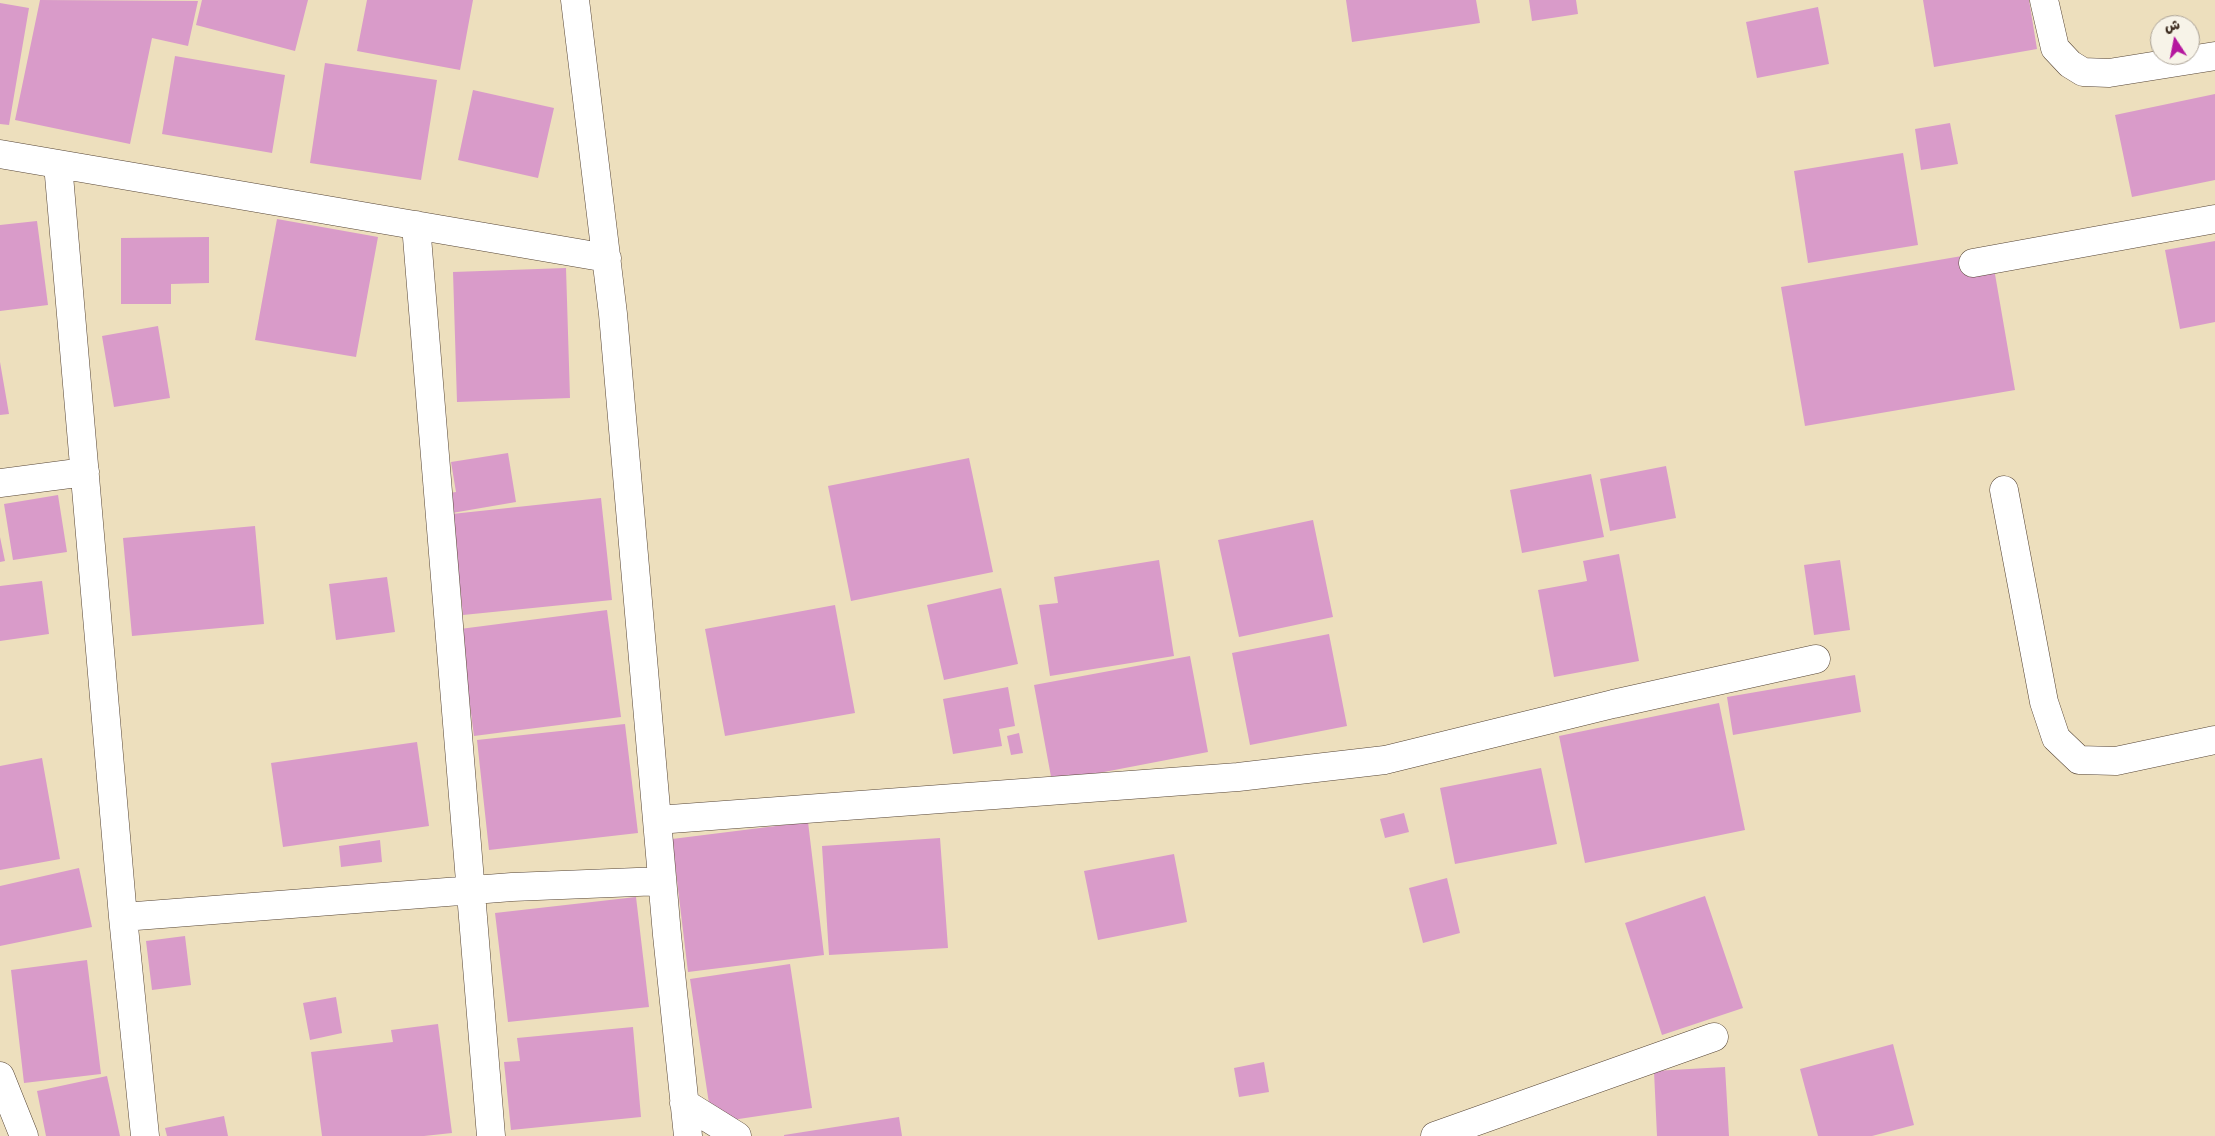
<!DOCTYPE html>
<meta charset="utf-8">
<style>
body{margin:0}
#map{position:relative;width:2215px;height:1136px;overflow:hidden;background:#eddfbd;font-family:Itim,"Playpen Sans Arabic",sans-serif}
canvas{display:block}
.north{position:absolute;left:2150px;top:15px;width:50px;height:50px;box-sizing:border-box;background:#f7f3e8;border:1px solid #aca397;border-radius:50%;rotate:349deg;font-size:14px;font-weight:700;line-height:20px;text-align:center;color:#3b2a1e}
.north::after{content:'';display:block;margin:auto;width:18px;height:22px;background:#b5179e;clip-path:polygon(50% 0,100% 100%,50% 72%,0 100%)}
</style>
<div id="map">
<canvas width="2215" height="1136"></canvas>
<div class="north">ش</div>
</div>
<script>
const c = document.querySelector('canvas').getContext('2d');
c.lineJoin = 'round';
function paint(path, color) { c.fillStyle = color; c.fill(path, 'evenodd'); }
const poly = rows => new Path2D(rows.map(r => 'M' + r).join(''));
function trace(path, color, width, dash) { c.strokeStyle = color; c.lineWidth = width; c.lineCap = dash ? 'butt' : 'round'; c.setLineDash(dash || []); c.stroke(path); }
paint(poly([
 [40,0,198,1,188,46,152,38,130,144,15,120],
 [202,0,308,0,295,51,196,25],
 [367,0,473,0,460,70,357,51],
 [1346,0,1476,0,1480,23,1352,42],
 [1529,0,1576,0,1578,14,1532,21],
 [1923,0,2029,0,2037,49,1934,67],
 [0,3,29,8,9,125,0,124],
 [1818,7,1829,64,1757,78,1746,22],
 [175,56,285,75,272,153,162,134],
 [325,63,437,80,421,180,310,163],
 [473,90,554,108,538,178,458,160],
 [2215,94,2215,180,2132,197,2115,115],
 [1950,123,1958,164,1921,170,1915,129],
 [1903,153,1918,245,1808,263,1794,171],
 [277,219,378,237,356,357,255,340],
 [37,221,48,305,0,311,0,225],
 [209,237,209,283,171,284,171,304,121,304,121,238],
 [2215,241,2215,322,2180,329,2165,250],
 [1991,251,2015,390,1805,426,1781,287],
 [566,268,570,398,457,402,453,272],
 [158,326,170,398,114,407,102,336],
 [0,362,9,414,0,415],
 [508,453,516,502,452,513,449,493,456,492,451,462],
 [969,458,993,572,851,601,828,486],
 [1666,466,1676,518,1610,531,1600,479],
 [1591,474,1604,537,1522,553,1510,490],
 [58,495,67,552,13,560,4,504],
 [601,498,612,600,463,615,452,514],
 [1313,520,1333,617,1239,637,1218,540],
 [255,526,264,624,132,636,123,538],
 [0,537,5,561,0,562],
 [1619,554,1639,661,1554,677,1538,590,1587,581,1583,561],
 [1159,560,1174,656,1050,676,1039,605,1058,603,1054,577],
 [1840,560,1850,630,1814,635,1804,565],
 [387,577,395,632,336,640,329,584],
 [42,581,49,634,0,641,0,586],
 [1001,588,1018,664,944,680,927,605],
 [835,605,855,713,725,736,705,629],
 [607,610,621,717,474,736,460,629],
 [1329,634,1347,726,1250,745,1232,653],
 [1190,656,1208,752,1052,782,1034,685],
 [1855,675,1861,712,1733,735,1727,697],
 [1008,687,1015,726,999,729,1002,746,953,754,943,699],
 [1719,703,1745,830,1585,863,1559,736],
 [625,724,638,833,489,850,477,740],
 [1019,733,1023,753,1011,755,1007,736],
 [417,742,429,826,283,847,271,763],
 [42,758,60,859,0,870,0,766],
 [1541,768,1557,844,1455,864,1440,788],
 [1404,813,1409,832,1385,838,1380,819],
 [808,822,824,955,688,972,672,839],
 [940,838,948,948,829,955,822,846],
 [380,840,382,862,341,867,339,846],
 [1174,854,1187,922,1098,940,1084,871],
 [79,868,92,927,0,946,0,886],
 [1447,878,1460,933,1423,943,1409,888],
 [1705,896,1743,1008,1662,1035,1625,923],
 [636,897,649,1007,508,1022,495,913],
 [185,936,191,985,152,990,146,941],
 [87,960,101,1074,24,1083,11,970],
 [790,964,812,1108,712,1123,690,979],
 [336,997,342,1033,310,1040,303,1003],
 [438,1024,452,1133,424,1136,322,1136,311,1052,393,1042,391,1030],
 [633,1027,641,1117,511,1130,504,1062,520,1061,517,1038],
 [1893,1044,1914,1125,1872,1136,1818,1136,1800,1069],
 [1264,1062,1269,1092,1239,1097,1234,1068],
 [1725,1067,1729,1136,1657,1136,1654,1071],
 [107,1076,120,1136,46,1136,37,1091],
 [224,1116,228,1136,167,1136,165,1128],
 [899,1117,902,1136,784,1136,784,1135]
]), '#d99bc9');
const minor = poly([
 [575,0,613,314,667,935,688,1136],
 [2044,0,2055,48,2070,64,2083,72,2109,73,2215,56],
 [0,154,607,258],
 [58,164,123,917,145,1136],
 [416,225,491,1136],
 [1973,263,2215,219],
 [0,483,85,472],
 [2004,490,2044,702,2056,738,2079,760,2116,761,2215,740],
 [657,820,1238,777,1385,760,1613,704,1816,659],
 [123,917,512,887,662,881],
 [0,1076,24,1136],
 [684,1103,737,1136],
 [1435,1136,1714,1037]
]);
trace(minor, '#564536', 29);
trace(minor, '#fff', 28);
</script>
